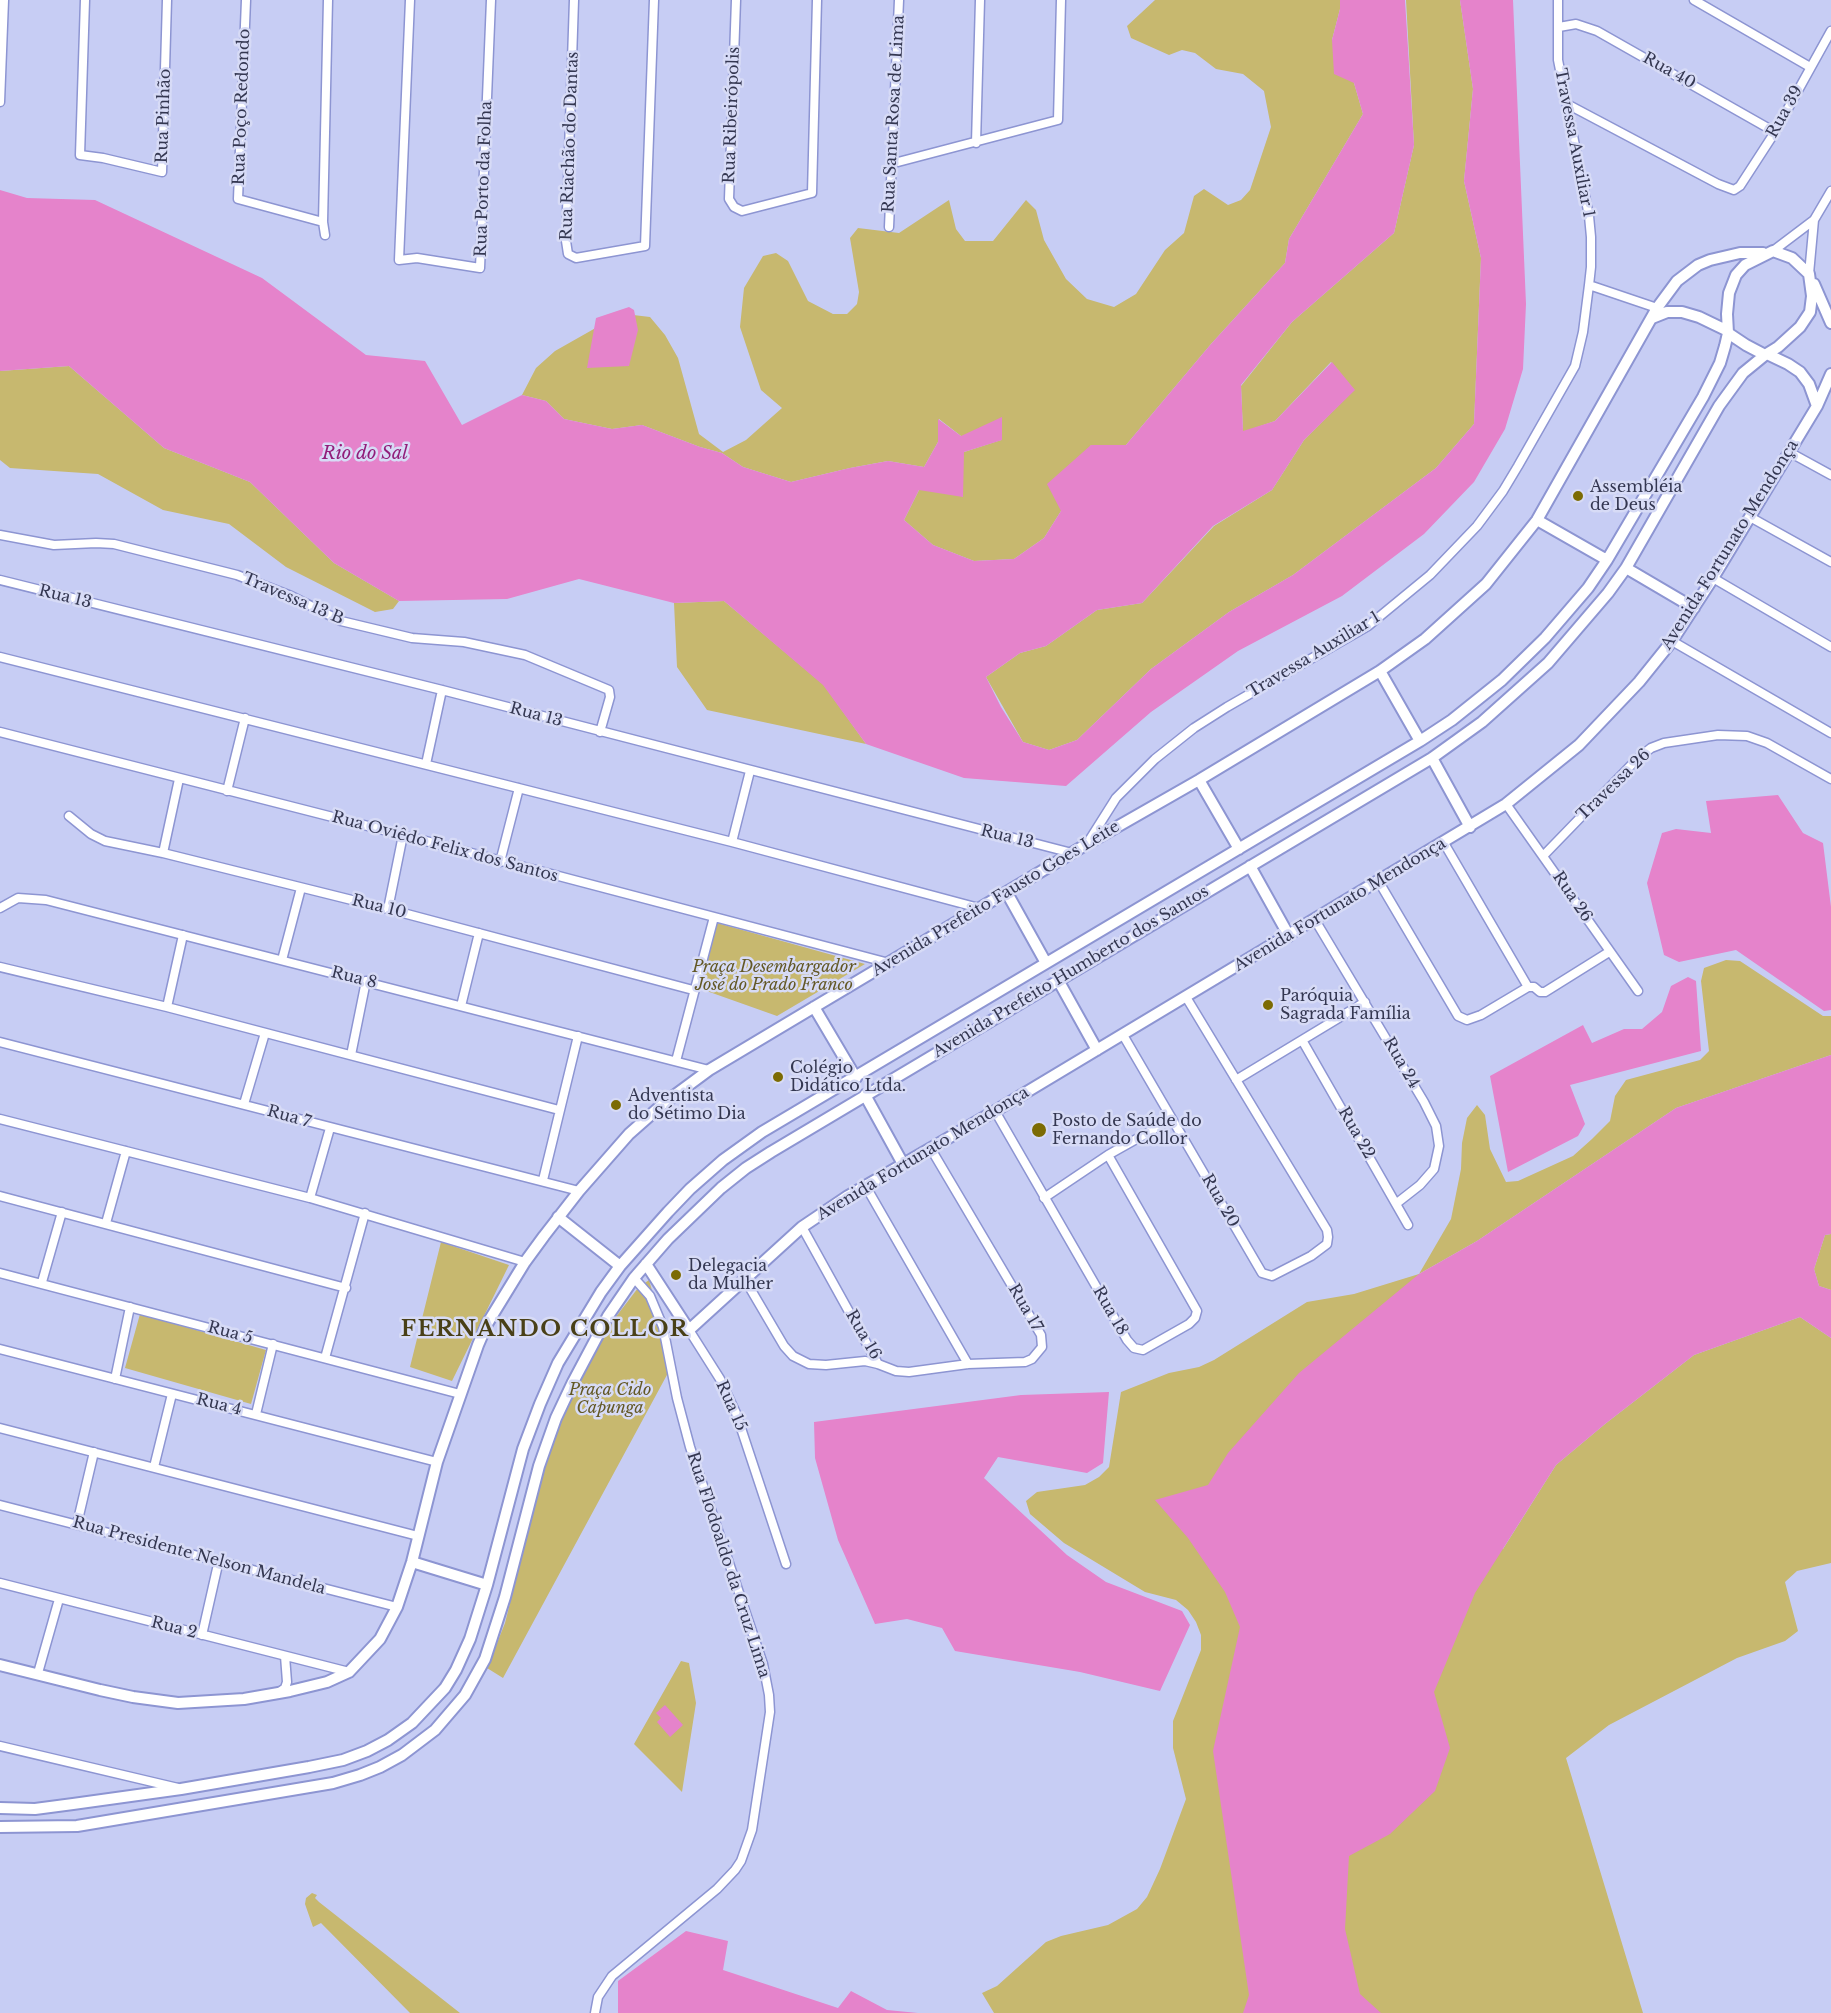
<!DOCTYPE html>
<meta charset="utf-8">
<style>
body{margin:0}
canvas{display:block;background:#c7cdf4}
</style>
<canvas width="1831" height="2013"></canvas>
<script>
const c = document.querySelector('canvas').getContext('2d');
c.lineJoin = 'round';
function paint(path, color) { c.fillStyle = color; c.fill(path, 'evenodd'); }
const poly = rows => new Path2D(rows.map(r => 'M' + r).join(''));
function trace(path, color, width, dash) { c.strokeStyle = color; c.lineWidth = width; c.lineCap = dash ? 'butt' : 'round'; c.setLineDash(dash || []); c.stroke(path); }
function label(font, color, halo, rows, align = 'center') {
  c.font = font + ' "Libre Baskerville",serif'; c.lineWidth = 5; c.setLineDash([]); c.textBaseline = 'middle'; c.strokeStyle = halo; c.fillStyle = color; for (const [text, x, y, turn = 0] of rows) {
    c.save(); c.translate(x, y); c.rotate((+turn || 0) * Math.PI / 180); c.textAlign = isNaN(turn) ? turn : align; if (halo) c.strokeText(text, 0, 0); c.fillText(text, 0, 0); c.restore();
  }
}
paint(poly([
 [1155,0,1340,0,1340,9,1332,40,1354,83,1363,114,1289,239,1285,263,1211,344,1126,445,1091,445,1061,511,1044,538,1014,559,974,561,933,545,904,520,919,490,964,452,1001,440,961,436,939,419,938,442,924,467,888,461,850,468,791,482,743,467,722,453,700,447,642,425,612,429,564,419,546,401,522,395,536,368,555,351,615,317,625,314,650,317,665,335,678,358,699,434,723,452,746,440,782,408,761,390,740,327,744,288,763,256,776,253,788,261,808,301,833,314,847,314,857,304,859,292,850,238,858,228,899,233,949,200,956,229,965,241,993,241,1026,200,1036,210,1044,240,1066,279,1087,299,1114,307,1136,294,1165,250,1184,233,1194,196,1204,189,1228,205,1241,200,1250,190,1271,127,1264,91,1243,74,1216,69,1195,53,1182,50,1169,55,1131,38,1127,26],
 [1406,0,1460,0,1473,89,1464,181,1481,258,1474,424,1436,468,1293,575,1229,612,1151,669,1077,740,1049,750,1023,742,986,677,1020,653,1046,646,1097,610,1142,603,1214,526,1272,490,1304,440,1354,390,1331,362,1275,421,1243,432,1241,386,1292,322,1394,233,1414,145],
 [69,366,164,448,250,482,334,563,399,601,393,609,375,612,286,567,229,524,163,510,98,474,10,468,0,460,0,371],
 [724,601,824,685,866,744,707,710,677,667,674,603],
 [717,923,865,964,777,1016,701,989],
 [1726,960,1740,961,1823,1016,1831,1016,1831,1055,1676,1108,1477,1241,1419,1274,1503,1549,1556,1465,1605,1424,1694,1355,1800,1317,1831,1338,1831,1563,1797,1571,1785,1582,1798,1631,1785,1641,1737,1658,1609,1725,1566,1758,1643,2013,994,2013,982,1993,997,1986,1046,1942,1061,1936,1108,1925,1137,1909,1147,1897,1160,1869,1186,1799,1173,1748,1173,1721,1201,1650,1201,1635,1196,1622,1188,1610,1176,1600,1145,1592,1064,1543,1030,1514,1026,1501,1037,1492,1085,1485,1099,1477,1109,1467,1121,1392,1169,1373,1199,1367,1214,1360,1307,1302,1354,1294,1419,1274,1451,1219,1461,1169,1462,1143,1467,1118,1477,1105,1485,1115,1490,1149,1506,1182,1518,1181,1573,1156,1592,1139,1610,1121,1615,1096,1626,1080,1700,1060,1709,1051,1701,981,1704,968],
 [1831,1234,1831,1290,1819,1286,1814,1269,1825,1235],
 [441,1242,509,1265,452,1381,410,1367],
 [649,1280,664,1332,668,1373,503,1678,487,1668,505,1623,541,1479,559,1419,605,1331,638,1288],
 [140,1314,266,1350,251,1404,125,1368],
 [681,1661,689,1663,696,1703,682,1792,634,1744],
 [312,1893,317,1895,315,1898,319,1902,460,2013,410,2013,321,1923,313,1927,305,1904,306,1898]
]), '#c7b86f');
paint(poly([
 [1340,0,1405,0,1414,145,1394,233,1292,322,1241,385,1243,431,1275,421,1332,362,1355,390,1304,440,1272,490,1213,526,1142,603,1097,610,1046,646,1020,653,986,677,1001,707,1023,742,1049,750,1077,740,1151,669,1229,612,1293,575,1436,468,1474,424,1481,258,1464,181,1473,89,1460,0,1513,0,1526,304,1523,369,1505,429,1474,482,1424,534,1342,596,1238,651,1151,712,1066,786,964,778,866,744,823,685,724,601,674,603,579,579,507,599,399,601,334,563,250,482,164,448,69,366,0,371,0,190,27,198,95,200,262,278,366,355,425,361,462,425,522,395,546,401,564,419,612,429,642,425,700,447,722,453,743,467,791,482,850,468,888,461,924,467,938,442,938,419,961,436,1002,417,1002,440,964,452,963,497,919,490,904,520,933,545,974,561,1014,559,1044,538,1061,511,1047,484,1091,445,1126,445,1211,344,1285,263,1289,239,1363,114,1354,83,1334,74,1332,40,1340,9],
 [629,307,634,310,638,330,629,366,587,368,596,318],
 [1778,795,1803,833,1823,843,1831,907,1831,1010,1824,1011,1736,950,1679,962,1664,955,1647,883,1662,833,1676,829,1711,833,1706,801],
 [1688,977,1696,981,1701,1051,1570,1085,1585,1124,1578,1136,1508,1172,1490,1076,1583,1025,1592,1043,1624,1029,1642,1029,1662,1012,1671,986],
 [1831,1055,1831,1234,1825,1235,1814,1269,1819,1286,1831,1290,1831,1338,1800,1317,1694,1355,1605,1424,1556,1465,1475,1593,1434,1692,1450,1748,1435,1791,1390,1834,1349,1856,1345,1929,1360,1994,1381,2013,1243,2013,1249,1995,1213,1751,1240,1627,1225,1592,1188,1538,1155,1500,1208,1485,1228,1453,1299,1373,1419,1274,1477,1241,1676,1108],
 [1109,1392,1103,1463,1087,1473,998,1457,984,1478,1067,1555,1106,1582,1182,1611,1190,1625,1160,1691,1080,1672,955,1651,942,1628,907,1619,875,1624,838,1540,815,1458,814,1422,1021,1395],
 [665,1705,683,1725,670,1737,657,1722,661,1718,656,1713],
 [686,1931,728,1941,723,1970,838,2008,851,1991,887,2010,918,2013,618,2013,618,1981]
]), '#e583cb');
const minor = poly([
 [85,0,80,155,103,158,162,172,167,0],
 [246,0,238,199,323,222],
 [410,0,399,260,417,258,480,268,491,0],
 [574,0,566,241,568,254,576,258,645,246,654,0],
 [736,0,729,199,734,207,742,211,812,193,817,0],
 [1558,0,1558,60,1589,216,1591,237,1591,267,1589,285,1657,308],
 [1694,0,1810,67],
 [1559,27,1576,24,1597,31,1775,132],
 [0,102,4,0],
 [1567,104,1718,184,1734,190,1740,186,1775,132,1831,31],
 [976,143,980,0],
 [892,159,898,162,1058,120,1061,0],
 [889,227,899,0],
 [325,235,323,222,328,0],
 [1773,251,1814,220,1831,191],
 [1809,274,1814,220],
 [1789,452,1831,475],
 [1750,517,1831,562],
 [0,535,54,545,96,543,114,544,237,575,291,596,341,621,412,638,464,642,525,655,609,690,610,697,600,732],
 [1713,578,1831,647],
 [0,580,442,690,1072,853],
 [1672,641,1831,733],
 [0,657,732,842,979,908],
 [0,732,403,835,889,963],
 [426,764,442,690],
 [227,791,245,718],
 [1506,804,1638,991],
 [69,816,91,834,105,841,163,853,388,909,693,990],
 [732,842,750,771],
 [1087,844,1116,798,1155,759,1194,728,1227,707,1368,626,1430,575,1477,526,1503,491,1518,466,1575,366,1583,332,1589,285],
 [163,853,179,779],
 [1544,855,1637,759,1651,748,1664,743,1718,735,1747,736,1767,743,1831,779],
 [500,862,519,788],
 [1379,882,1458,1016,1467,1020,1481,1015,1528,987,1444,843],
 [0,908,18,898,46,900,709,1070],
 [388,909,403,835],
 [1315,920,1424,1102,1436,1126,1439,1146,1434,1169,1420,1185,1397,1203],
 [282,960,301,888],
 [0,967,167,1007,559,1110],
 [1528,987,1534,987,1540,992,1545,992,1609,952],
 [461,1006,479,933],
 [167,1007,183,935],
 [1123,1035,1262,1273,1272,1276,1311,1256,1327,1244,1328,1237,1327,1230,1186,997],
 [1302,1040,1408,1225],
 [0,1042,579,1191],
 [351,1055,366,981],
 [676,1061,714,917],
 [1236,1080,1365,1002],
 [244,1104,265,1033],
 [995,1111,1127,1340,1134,1348,1143,1350,1189,1324,1195,1318,1197,1311,1108,1155],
 [0,1119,310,1198,525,1262],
 [543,1180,578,1036],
 [865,1185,968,1364],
 [0,1196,346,1288],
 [310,1198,330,1128],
 [1044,1198,1108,1155,1172,1119],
 [106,1223,126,1151],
 [802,1227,878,1364],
 [0,1273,460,1394],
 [744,1278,784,1346,793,1356,809,1364,826,1365,865,1361,878,1364,896,1371,909,1372,968,1364,1025,1362,1032,1359,1042,1347,1041,1335,931,1149],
 [42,1282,62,1212],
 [689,1330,720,1379,736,1413,786,1564],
 [0,1349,437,1462],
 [325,1358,365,1213],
 [115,1379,130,1307],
 [256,1414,273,1344],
 [0,1428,418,1536],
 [154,1467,172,1394],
 [0,1505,397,1607],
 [77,1524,94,1452],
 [0,1583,349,1672],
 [202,1635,219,1560],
 [38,1673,59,1599],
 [278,1693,285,1688,287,1682,285,1656],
 [0,1746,178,1788],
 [595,2013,598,1997,612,1976,717,1889,735,1870,741,1861,752,1830,770,1712,769,1695,763,1664,690,1447,677,1398,663,1327,650,1296,634,1278]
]);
const tertiary = poly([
 [1814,284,1831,323],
 [1652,318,1667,312,1682,312,1699,317,1728,331],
 [1767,354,1788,364,1800,372,1809,384,1817,406],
 [1537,520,1607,560],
 [1626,568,1694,608],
 [1380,671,1420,741],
 [1432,758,1470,827],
 [1199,780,1239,849],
 [1250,866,1289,936],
 [1007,893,1046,963],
 [1058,980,1097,1050],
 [814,1007,856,1078],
 [865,1095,903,1164],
 [558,1217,620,1266],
 [646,1264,689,1330,802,1227,848,1196,995,1111,1506,804,1579,745,1639,682,1672,641,1713,578,1817,406,1831,374],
 [412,1562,487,1585],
 [0,1665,100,1690,133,1697,178,1703,244,1699,290,1691,327,1682,349,1672,380,1639,397,1607,412,1562,437,1462,478,1345,487,1324,525,1262,544,1236,579,1191,629,1134,663,1104,709,1070,1087,844,1199,780,1380,671,1425,639,1486,584,1537,520,1657,308,1677,281,1698,265,1710,260,1740,253,1763,253],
 [0,1808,35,1809,73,1804,181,1789,309,1767,343,1760,367,1751,388,1740,412,1723,445,1688,456,1670,470,1639,487,1585,523,1449,540,1404,558,1363,601,1292,620,1266,668,1212,690,1189,723,1160,762,1132,1420,741,1452,720,1502,680,1545,638,1588,588,1607,560,1703,397,1720,363,1725,346,1728,333,1727,314,1729,293,1736,275,1745,265,1773,251,1792,258,1809,274,1812,296,1810,312,1800,327,1778,347,1765,355,1746,345,1728,333],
 [0,1827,77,1826,333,1783,360,1775,380,1767,402,1755,435,1730,465,1695,485,1659,505,1597,539,1466,556,1418,573,1382,608,1316,634,1278,668,1239,721,1188,746,1168,771,1152,1432,758,1482,722,1548,663,1608,593,1626,568,1719,406,1743,373,1765,355]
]);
trace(minor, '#8d95d2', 11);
trace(tertiary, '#8d95d2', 14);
trace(minor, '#fff', 8);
trace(tertiary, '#fff', 10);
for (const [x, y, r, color] of [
 [1578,496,6,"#7c6b03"],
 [1268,1005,6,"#7c6b03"],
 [778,1077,6,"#7c6b03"],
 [616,1105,6,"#7c6b03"],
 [1039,1130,8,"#7c6b03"],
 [676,1275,6,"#7c6b03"]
]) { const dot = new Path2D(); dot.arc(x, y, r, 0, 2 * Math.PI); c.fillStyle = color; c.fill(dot); trace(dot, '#d7dbf6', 2); }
label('16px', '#343751', '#d7dbf6', [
 ["Rua 40",1669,71,29],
 ["Rua Poço Redondo",242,107,-88],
 ["Rua 39",1785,112,-61],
 ["Rua Santa Rosa de Lima",894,114,-87],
 ["Rua Ribeirópolis",732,115,-88],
 ["Rua Pinhão",164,116,-88],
 ["Travessa Auxiliar 1",1574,143,79],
 ["Rua Riachão do Dantas",570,146,-88],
 ["Rua Porto da Folha",484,179,-88],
 ["Avenida Fortunato Mendonça",1730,545,-58],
 ["Rua 13",65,597,14],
 ["Travessa 13 B",293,599,23],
 ["Travessa Auxiliar 1",1314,655,-31],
 ["Rua 13",536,715,15],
 ["Travessa 26",1614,785,-44],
 ["Rua 13",1007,837,14],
 ["Rua Oviêdo Felix dos Santos",445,847,15],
 ["Rua 26",1572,897,56],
 ["Avenida Prefeito Fausto Goes Leite",996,899,-31],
 ["Avenida Fortunato Mendonça",1340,905,-31],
 ["Rua 10",379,907,14],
 ["Avenida Prefeito Humberto dos Santos",1071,972,-31],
 ["Rua 8",354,978,14],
 ["Rua 24",1401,1063,60],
 ["Rua 7",289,1117,16],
 ["Rua 22",1356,1133,60],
 ["Avenida Fortunato Mendonça",923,1154,-31],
 ["Rua 20",1220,1201,60],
 ["Rua 17",1025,1308,60],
 ["Rua 18",1110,1311,60],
 ["Rua 5",230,1333,15],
 ["Rua 16",863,1335,60],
 ["Rua 4",219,1405,14],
 ["Rua 15",731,1406,66],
 ["Rua Presidente Nelson Mandela",199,1556,15],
 ["Rua Flodoaldo da Cruz Lima",728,1565,72],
 ["Rua 2",174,1628,14]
]);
label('16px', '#343751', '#d7dbf6', [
 ["Assembléia",1590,487],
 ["de Deus",1590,505],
 ["Paróquia",1280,996],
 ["Sagrada Família",1280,1014],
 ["Colégio",790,1068],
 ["Didático Ltda.",790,1086],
 ["Adventista",628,1096],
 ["do Sétimo Dia",628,1114],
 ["Posto de Saúde do",1052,1121],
 ["Fernando Collor",1052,1139],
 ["Delegacia",688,1266],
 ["da Mulher",688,1284]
], 'left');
label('italic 16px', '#635825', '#d7dbf6', [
 ["Praça Desembargador",774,967],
 ["José do Prado Franco",774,985],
 ["Praça Cido",610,1390],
 ["Capunga",610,1408]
]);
label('italic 18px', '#911d7a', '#d7dbf6', [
 ["Rio do Sal",365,454]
]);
c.letterSpacing = '1.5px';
label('bold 22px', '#494017', '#d7dbf6', [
 ["FERNANDO COLLOR",545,1330]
]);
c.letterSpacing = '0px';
</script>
